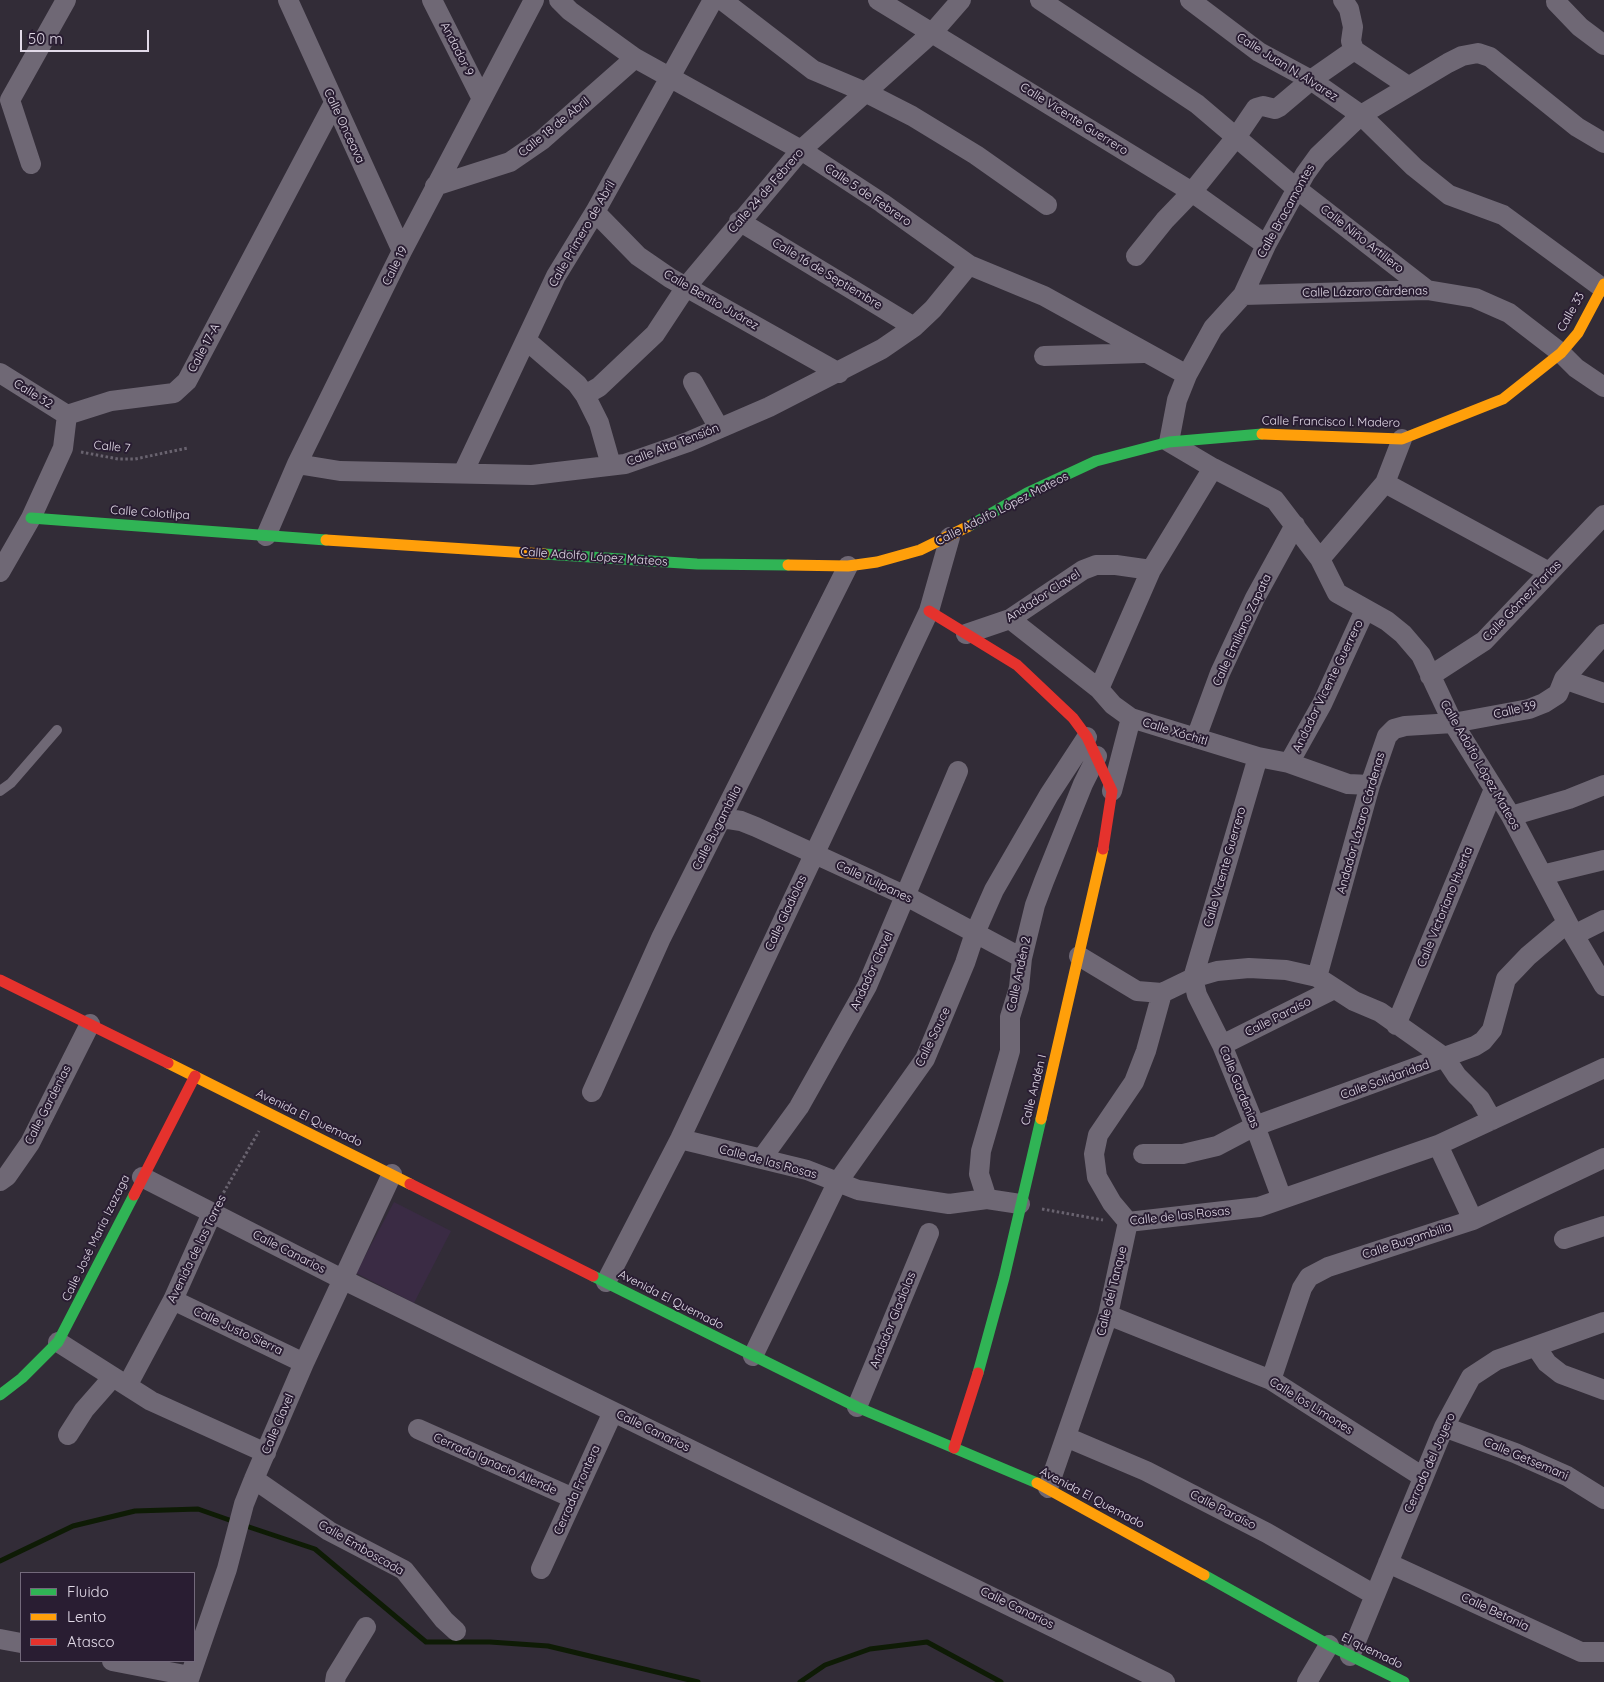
<!DOCTYPE html>
<meta charset="utf-8">
<style>
body{margin:0}
#map{position:relative;width:1604px;height:1682px;overflow:hidden;background:#322c37;font-family:Quicksand,sans-serif}
canvas{display:block}
.legend{position:absolute;left:20px;top:1572px;width:175px;height:90px;box-sizing:border-box;background:#291d32;border:1px solid #73697b;margin:0;padding:6px 9px;list-style:none;font-size:15px;color:#e2dae8}
.legend li{display:flex;align-items:center;gap:10px;height:25px}
.legend b{width:25px;border:1px solid #73697b}
.scale{position:absolute;left:20px;top:30px;width:129px;height:22px;box-sizing:border-box;border:2px solid #e2dae8;border-top:0;padding-left:6px;font-size:15px;line-height:18px;white-space:nowrap;color:#e2dae8;-webkit-text-stroke:4px #291d32;paint-order:stroke}
</style>
<div id="map">
<canvas width="1604" height="1682"></canvas>
<ul class="legend">
<li><b style="height:6px;background:#30b455"></b>Fluido</li>
<li><b style="height:6px;background:#ff9f0a"></b>Lento</li>
<li><b style="height:6px;background:#e5322d"></b>Atasco</li>
</ul>
<div class="scale">50 m</div>
</div>
<script>
const c = document.querySelector('canvas').getContext('2d');
c.lineJoin = 'round';
function paint(path, color) { c.fillStyle = color; c.fill(path, 'evenodd'); }
const poly = rows => new Path2D(rows.map(r => 'M' + r).join(''));
function trace(path, color, width, dash) { c.strokeStyle = color; c.lineWidth = width; c.lineCap = dash ? 'butt' : 'round'; c.setLineDash(dash || []); c.stroke(path); }
function label(font, color, halo, rows, align = 'center') {
  c.font = font + ' Quicksand,sans-serif'; c.lineWidth = 4; c.setLineDash([]); c.textBaseline = 'middle'; c.strokeStyle = halo; c.fillStyle = color; for (const [text, x, y, turn = 0] of rows) {
    c.save(); c.translate(x, y); c.rotate((+turn || 0) * Math.PI / 180); c.textAlign = isNaN(turn) ? turn : align; if (halo) c.strokeText(text, 0, 0); c.fillText(text, 0, 0); c.restore();
  }
}
paint(poly([
 [394,1202,451,1231,414,1303,356,1273]
]), '#3a2b44');
trace(poly([
 [243,1525,315,1549,426,1642,490,1642,548,1646,698,1682],
 [0,1561,73,1526,135,1511,198,1509,235,1522],
 [800,1682,825,1665,870,1649,927,1642,1001,1682]
]), '#0e1b05', 5);
trace(poly([
 [81,452,118,459,135,459,188,448],
 [221,1197,259,1131],
 [1042,1209,1103,1220]
]), '#69636f', 3, [2.5, 2.5]);
trace(poly([
 [0,791,11,783,57,730]
]), '#6f6875', 10);
trace(poly([
 [288,0,402,251],
 [432,0,482,99],
 [559,0,570,11,635,58,801,150,882,203,969,265,1044,296,1187,375],
 [722,0,813,70,865,92,912,116,976,155,1047,205],
 [878,0,1192,192,1266,245],
 [1040,0,1197,104,1297,189,1427,290],
 [1190,0,1259,52,1311,80,1361,115,1414,167,1449,195,1503,215,1601,287],
 [1343,0,1349,9,1353,27,1351,41,1354,50],
 [1556,2,1580,27,1604,45],
 [1354,50,1408,86],
 [10,100,66,0],
 [10,100,31,164],
 [1604,143,1577,127,1490,57,1478,53,1462,56,1448,63,1361,115,1318,156,1305,174,1266,245,1243,295,1213,328,1187,375,1177,400,1169,442,1213,468,1275,500,1320,559,1337,593,1387,621,1403,634,1421,655,1453,723,1511,816,1574,935,1604,986],
 [435,186,510,162,542,140,635,58],
 [595,212,638,256,670,278,839,373],
 [739,221,914,327],
 [1136,256,1165,220,1192,192,1237,136,1256,108,1263,106,1275,109,1279,107,1311,80,1354,50],
 [1243,295,1427,290,1475,298,1509,313,1561,353,1576,368,1604,387],
 [526,340,577,384,585,395,599,423,611,465],
 [1044,356,1144,353],
 [0,373,67,415],
 [693,382,719,428],
 [585,395,599,387,655,334,686,287,801,150,933,32,961,0],
 [67,415,111,401,174,393,187,381,334,103],
 [297,464,340,471,532,475,625,464,688,442,769,407,882,349,914,327,933,309,969,265],
 [463,473,556,276,595,212,713,0],
 [1385,483,1549,572],
 [266,536,297,464,402,251,534,0],
 [1320,559,1385,483,1402,439],
 [0,572,31,518,63,448,67,415],
 [1010,619,1099,689,1113,705,1131,718,1258,757,1289,763,1348,784,1370,785],
 [966,634,1010,619,1083,570,1096,565,1116,565,1151,570],
 [1430,676,1484,641,1604,515],
 [1564,679,1604,693],
 [1099,689,1151,570,1213,468],
 [1196,738,1220,673,1255,598,1295,525],
 [1258,757,1193,978,1197,995,1222,1045,1255,1126,1282,1199],
 [1289,763,1322,704,1365,610],
 [1112,791,1131,718],
 [1511,816,1569,799,1604,785],
 [722,818,741,821,756,827,906,896,1022,958],
 [1542,875,1604,860],
 [1574,935,1604,920],
 [1079,956,1137,991,1162,993],
 [1317,977,1370,785,1387,736,1394,729,1405,726,1453,723,1529,709,1544,703,1558,694,1564,679,1604,634],
 [1396,1025,1494,789],
 [1222,1045,1334,989],
 [592,1092,661,938,848,566],
 [680,1139,807,1170,858,1190,949,1204,987,1199,1020,1204],
 [1438,1145,1473,1220],
 [1143,1154,1183,1154,1217,1146,1255,1126,1475,1046,1483,1041,1492,1030,1506,979,1528,956,1567,923],
 [762,1158,799,1107,867,986,958,771],
 [142,1177,342,1279,1165,1682],
 [0,1181,7,1176,30,1143,90,1024],
 [987,1199,979,1174,981,1151,1010,1051,1010,1017,1019,988,1022,958,1035,905,1044,881,1083,784,1097,756],
 [1128,1222,1259,1207,1438,1145,1604,1068],
 [1564,1239,1604,1226],
 [606,1282,680,1139,929,611,950,537],
 [173,1300,304,1363],
 [1108,1315,1271,1380,1423,1477],
 [58,1342,151,1401,266,1453],
 [1536,1347,1547,1363,1561,1374,1604,1390],
 [753,1356,837,1183,925,1059,965,963,975,933,994,890,1049,795,1087,737],
 [1271,1380,1302,1288,1309,1277,1328,1267,1473,1220,1604,1158],
 [127,1386,173,1300,212,1213],
 [857,1407,929,1233],
 [1444,1427,1515,1453,1567,1476,1604,1499],
 [418,1429,573,1498],
 [68,1435,84,1410,113,1377],
 [1066,1437,1146,1471,1267,1533,1373,1594],
 [254,1479,329,1531,404,1570,444,1620,456,1631],
 [1048,1488,1108,1315,1128,1222,1112,1203,1097,1177,1094,1154,1098,1135,1134,1082,1146,1051,1162,993,1193,978,1217,971,1249,968,1286,970,1317,977,1354,1001,1380,1012,1445,1058,1457,1076,1480,1099,1492,1120],
 [1388,1563,1581,1652,1604,1652],
 [541,1569,613,1412],
 [0,1639,21,1643],
 [1350,1656,1444,1427,1471,1377,1497,1360,1604,1322],
 [112,1661,190,1676],
 [188,1682,227,1569,244,1504,254,1479,304,1363,392,1174],
 [335,1682,336,1676,366,1627],
 [1307,1682,1329,1645]
]), '#6f6875', 20);
trace(poly([
 [31,518,326,540],
 [969,526,1027,493,1096,461,1169,442,1262,434],
 [544,554,697,564,788,565],
 [593,1276,857,1407,1037,1483],
 [978,1373,1004,1278,1041,1119],
 [0,1395,22,1378,58,1342,134,1195],
 [1204,1575,1329,1645,1404,1682]
]), '#30b455', 11);
trace(poly([
 [1262,434,1402,439,1503,399,1561,353,1578,333,1604,284],
 [326,540,544,554],
 [788,565,848,566,877,562,920,550,969,526],
 [168,1063,410,1184],
 [1041,1119,1103,849],
 [1037,1483,1204,1575]
]), '#ff9f0a', 11);
trace(poly([
 [929,611,1017,665,1073,718,1087,737,1112,791,1103,849],
 [0,980,168,1063],
 [410,1184,593,1276],
 [134,1195,195,1076],
 [954,1448,978,1373]
]), '#e5322d', 11);
label('12px', '#e2dae8', '#291d32', [
 ["Andador 9",457,49,63],
 ["Calle Juan N. Álvarez",1287,67,32],
 ["Calle Vicente Guerrero",1074,119,32],
 ["Calle Onceava",344,126,65],
 ["Calle 18 de Abril",554,127,-39],
 ["Calle 24 de Febrero",766,191,-49],
 ["Calle 5 de Febrero",868,195,34],
 ["Calle Bracamontes",1286,211,-61],
 ["Calle Primero de Abril",582,234,-60],
 ["Calle Niño Artillero",1362,239,38],
 ["Calle 19",395,266,-64],
 ["Calle 16 de Septiembre",827,274,31],
 ["Calle Lázaro Cárdenas",1365,292,-1],
 ["Calle Benito Juárez",711,300,30],
 ["Calle 33",1571,312,-61],
 ["Calle 17-A",204,348,-62],
 ["Calle 32",33,394,32],
 ["Calle Francisco I. Madero",1331,422,1],
 ["Calle Alta Tensión",673,445,-21],
 ["Calle 7",112,447,6],
 ["Calle Adolfo López Mateos",1002,509,-27],
 ["Calle Colotlipa",150,513,4],
 ["Calle Adolfo López Mateos",594,557,4],
 ["Andador Clavel",1043,596,-33],
 ["Calle Gómez Farías",1522,601,-46],
 ["Calle Emiliano Zapata",1242,630,-65],
 ["Andador Vicente Guerrero",1328,686,-64],
 ["Calle 39",1515,710,-13],
 ["Calle Xóchitl",1175,732,17],
 ["Calle Adolfo López Mateos",1480,765,60],
 ["Andador Lázaro Cárdenas",1361,823,-74],
 ["Calle Bugambilia",717,828,-63],
 ["Calle Vicente Guerrero",1225,867,-74],
 ["Calle Tulipanes",874,882,25],
 ["Calle Victoriano Huerta",1445,907,-68],
 ["Calle Gladiolas",786,913,-65],
 ["Andador Clavel",872,971,-65],
 ["Calle Andén 2",1019,974,-78],
 ["Calle Paraíso",1278,1017,-27],
 ["Calle Sauce",933,1037,-64],
 ["Calle Solidaridad",1385,1080,-20],
 ["Calle Gardenias",1239,1087,68],
 ["Calle Andén I",1034,1090,-76],
 ["Calle Gardenias",48,1105,-63],
 ["Avenida El Quemado",309,1118,26],
 ["Calle de las Rosas",768,1162,15],
 ["Calle de las Rosas",1180,1216,-6],
 ["Calle José María Izazaga",96,1238,-64],
 ["Calle Bugambilia",1407,1241,-18],
 ["Avenida de las Torres",197,1249,-64],
 ["Calle Canarios",289,1252,27],
 ["Calle del Tanque",1112,1291,-76],
 ["Avenida El Quemado",671,1300,27],
 ["Andador Gladiolas",893,1320,-68],
 ["Calle Justo Sierra",238,1331,25],
 ["Calle los Limones",1311,1406,32],
 ["Calle Clavel",278,1424,-67],
 ["Calle Canarios",653,1431,26],
 ["Calle Getsemani",1526,1459,23],
 ["Cerrada del Joyero",1430,1463,-66],
 ["Cerrada Ignacio Allende",495,1464,24],
 ["Cerrada Frontera",577,1490,-66],
 ["Avenida El Quemado",1092,1498,28],
 ["Calle Paraíso",1223,1510,27],
 ["Calle Emboscada",361,1548,30],
 ["Calle Canarios",1017,1608,26],
 ["Calle Betania",1495,1612,25],
 ["El quemado",1372,1651,26]
]);
</script>
